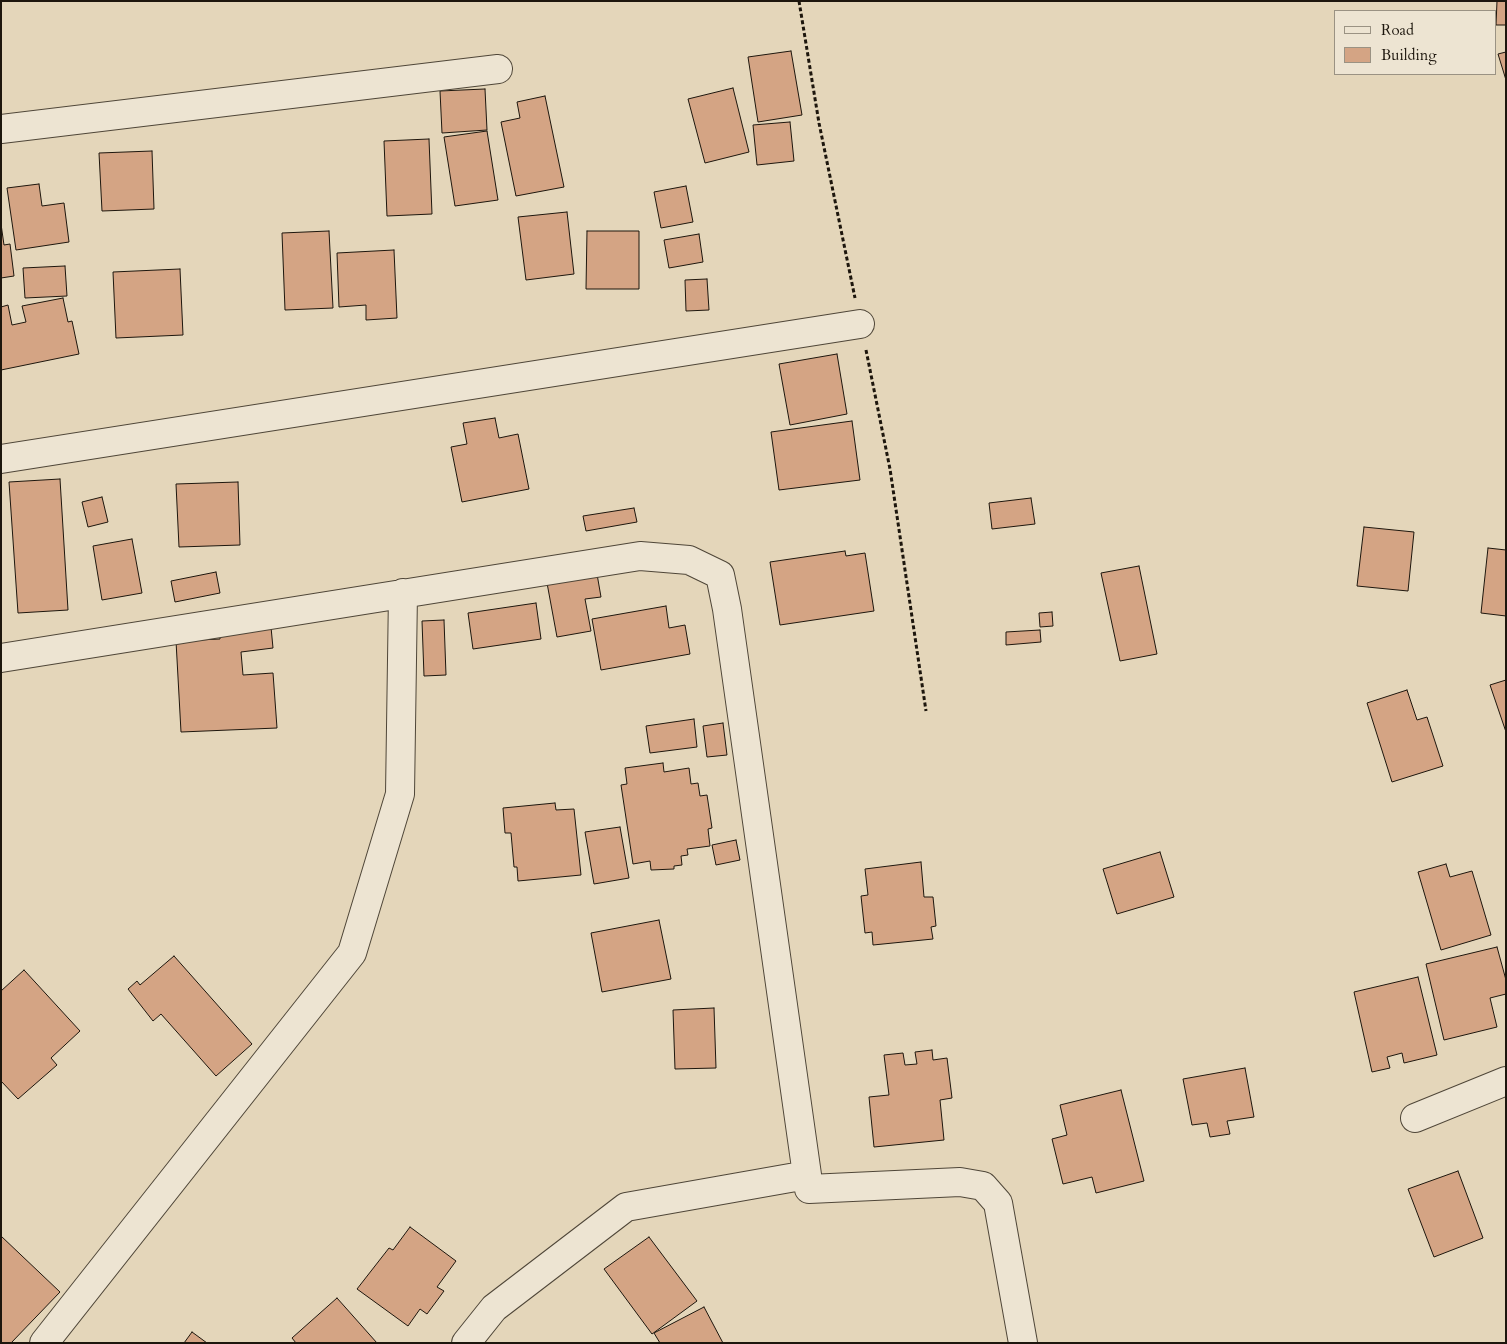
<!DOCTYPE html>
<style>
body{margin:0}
#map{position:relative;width:1507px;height:1344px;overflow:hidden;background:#e4d6ba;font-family:Cardo,serif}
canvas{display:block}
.frame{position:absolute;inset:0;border:2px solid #1d160d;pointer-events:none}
.legend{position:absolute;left:1334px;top:10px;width:162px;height:65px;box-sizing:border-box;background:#ede4d2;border:1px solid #9a9283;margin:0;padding:6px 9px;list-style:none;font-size:15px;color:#1d160d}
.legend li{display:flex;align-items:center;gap:10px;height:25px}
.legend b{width:25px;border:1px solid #9a9283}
</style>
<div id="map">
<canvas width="1507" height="1344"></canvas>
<div class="frame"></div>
<ul class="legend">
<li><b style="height:6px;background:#ede4d2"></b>Road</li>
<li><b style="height:14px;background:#d4a484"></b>Building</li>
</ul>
</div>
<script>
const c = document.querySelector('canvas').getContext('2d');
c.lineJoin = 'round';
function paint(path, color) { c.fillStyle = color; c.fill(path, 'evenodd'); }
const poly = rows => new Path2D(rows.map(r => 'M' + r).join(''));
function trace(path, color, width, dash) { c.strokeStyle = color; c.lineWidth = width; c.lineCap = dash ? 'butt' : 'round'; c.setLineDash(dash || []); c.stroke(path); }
const building = poly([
 [1497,1,1506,1,1506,25,1496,25,1497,1],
 [791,51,802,115,758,122,748,57,791,51],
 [1506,52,1506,80,1498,54,1506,52],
 [733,88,749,152,705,163,688,99,733,88],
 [485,89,487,130,442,133,440,91,485,89],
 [545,96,564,187,516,196,501,122,520,118,517,102,545,96],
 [790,122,794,161,757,165,753,125,790,122],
 [487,131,498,200,455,206,444,137,487,131],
 [429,139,432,214,387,216,384,141,429,139],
 [152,151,154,209,102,211,99,153,152,151],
 [39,184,42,206,64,203,69,242,16,250,7,188,39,184],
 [686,186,693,222,661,228,654,192,686,186],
 [567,212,574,274,526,280,518,217,567,212],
 [1,224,4,245,10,244,14,276,1,278,1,224],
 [329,231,333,308,285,310,282,233,329,231],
 [587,231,639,231,639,289,586,289,587,231],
 [699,234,703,262,669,268,664,240,699,234],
 [394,250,397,318,366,320,366,305,339,307,337,253,394,250],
 [65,266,67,296,25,298,23,268,65,266],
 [180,269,183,335,116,338,113,272,180,269],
 [707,279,709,310,686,311,685,280,707,279],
 [63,298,68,322,72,321,79,354,1,370,1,307,8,305,12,325,26,322,22,306,63,298],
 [837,354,847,414,790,425,779,364,837,354],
 [495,418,499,438,518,434,529,489,462,502,451,447,467,444,463,423,495,418],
 [852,421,860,480,779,490,771,432,852,421],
 [60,479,68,610,18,613,9,482,60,479],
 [238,482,240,545,179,547,176,484,238,482],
 [102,497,108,522,88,527,82,502,102,497],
 [1031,498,1035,524,992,529,989,503,1031,498],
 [634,508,637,522,586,531,583,516,634,508],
 [1364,527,1414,532,1408,591,1357,586,1364,527],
 [132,539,142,593,102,600,93,546,132,539],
 [1488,548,1506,550,1506,616,1481,613,1488,548],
 [845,551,846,556,865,553,874,611,780,625,770,562,845,551],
 [1139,566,1157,654,1120,661,1101,573,1139,566],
 [216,572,220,593,175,602,171,581,216,572],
 [597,574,601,597,585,599,591,631,557,637,547,583,597,574],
 [536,603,541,639,473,649,468,613,536,603],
 [666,606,669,628,685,625,690,654,601,670,592,619,666,606],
 [1052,612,1053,626,1040,627,1039,613,1052,612],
 [444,620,446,675,424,676,422,621,444,620],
 [271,627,273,648,241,652,243,675,273,673,277,728,181,732,176,641,220,639,220,634,271,627],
 [1040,630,1041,642,1006,645,1006,632,1040,630],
 [1506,680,1506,732,1490,685,1506,680],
 [1407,690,1417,720,1427,717,1443,766,1392,782,1367,703,1407,690],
 [694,719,697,747,650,753,646,726,694,719],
 [723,723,727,755,707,757,703,726,723,723],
 [663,763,664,772,689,768,691,784,698,783,700,796,707,795,712,828,708,829,710,846,687,849,688,855,681,856,682,865,674,866,674,869,651,870,650,861,633,864,621,785,627,784,625,768,663,763],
 [555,803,556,810,574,809,581,875,518,881,517,867,514,867,511,833,505,833,503,808,555,803],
 [620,827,629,878,594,884,585,832,620,827],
 [736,840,740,860,716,865,712,845,736,840],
 [1160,852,1174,897,1117,914,1103,869,1160,852],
 [921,862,924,897,933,897,936,926,931,927,933,939,873,945,872,932,865,933,861,896,868,895,865,869,921,862],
 [1446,864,1450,877,1472,871,1491,935,1441,950,1418,872,1446,864],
 [659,920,671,979,602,992,591,933,659,920],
 [1497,947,1506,980,1506,994,1490,998,1497,1027,1444,1040,1426,964,1497,947],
 [174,956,252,1044,216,1076,161,1014,153,1021,128,989,137,981,140,985,174,956],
 [24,970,80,1031,51,1058,57,1065,18,1099,1,1081,1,991,24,970],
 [1418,977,1437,1055,1404,1063,1402,1053,1387,1057,1390,1068,1372,1072,1354,992,1418,977],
 [714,1008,716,1068,675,1069,673,1010,714,1008],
 [932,1050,933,1060,947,1058,952,1098,940,1100,944,1140,874,1147,869,1097,889,1095,884,1055,903,1053,905,1065,917,1064,915,1052,932,1050],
 [1245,1068,1254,1117,1227,1121,1230,1134,1210,1137,1207,1123,1192,1125,1183,1079,1245,1068],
 [1121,1090,1144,1181,1096,1193,1092,1177,1063,1184,1052,1139,1067,1135,1060,1105,1121,1090],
 [1458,1171,1483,1238,1434,1257,1408,1189,1458,1171],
 [410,1227,456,1261,437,1287,444,1291,427,1314,420,1309,408,1326,357,1289,389,1248,393,1250,410,1227],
 [1,1236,60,1292,11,1343,1,1343,1,1236],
 [649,1237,697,1301,652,1334,604,1269,649,1237],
 [337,1298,377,1343,296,1343,292,1338,337,1298],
 [704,1307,723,1343,660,1343,654,1333,704,1307],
 [192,1332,207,1343,184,1343,192,1332]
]);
paint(building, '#d4a484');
trace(building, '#1d160d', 1);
const minor = poly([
 [1,129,498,69],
 [1,459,860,324],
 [1,658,640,556,689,560,720,575,727,609,809,1189,960,1182,983,1186,998,1203,1023,1343],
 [1415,1118,1506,1081],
 [44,1343,352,953,400,794,403,593],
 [466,1343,494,1308,626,1207,807,1175]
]);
trace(minor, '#4f4638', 30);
trace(poly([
 [799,1,819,123,855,298],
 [866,350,890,469,926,711]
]), '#1d160d', 3, [4, 2.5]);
trace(minor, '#ede4d2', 28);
</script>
